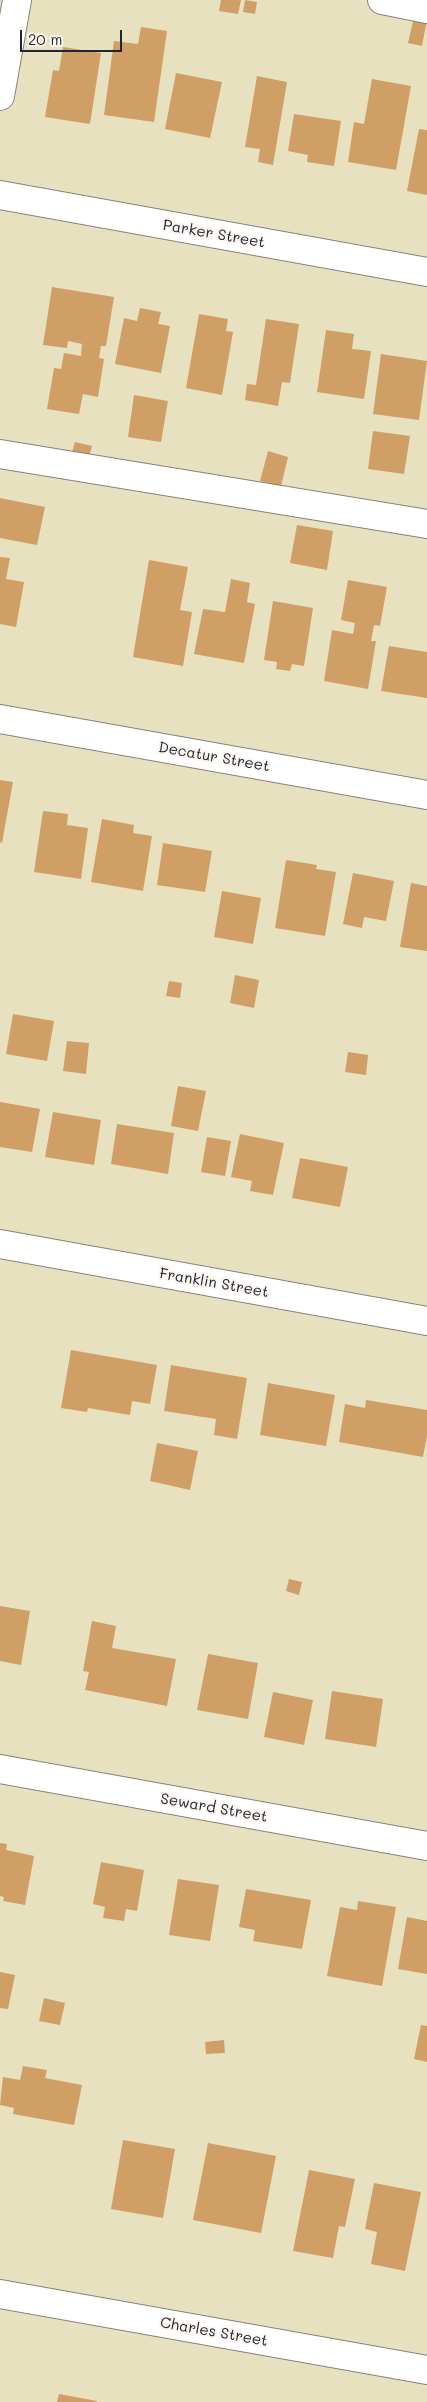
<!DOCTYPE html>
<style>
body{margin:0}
#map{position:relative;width:427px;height:2402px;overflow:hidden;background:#e8e1bf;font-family:Mali,sans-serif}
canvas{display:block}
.scale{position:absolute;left:20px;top:30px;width:102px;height:22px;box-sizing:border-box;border:2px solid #22223b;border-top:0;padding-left:6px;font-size:15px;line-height:18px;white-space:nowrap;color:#22223b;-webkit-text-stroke:4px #fbf7ec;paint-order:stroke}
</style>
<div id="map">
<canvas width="427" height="2402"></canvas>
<div class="scale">20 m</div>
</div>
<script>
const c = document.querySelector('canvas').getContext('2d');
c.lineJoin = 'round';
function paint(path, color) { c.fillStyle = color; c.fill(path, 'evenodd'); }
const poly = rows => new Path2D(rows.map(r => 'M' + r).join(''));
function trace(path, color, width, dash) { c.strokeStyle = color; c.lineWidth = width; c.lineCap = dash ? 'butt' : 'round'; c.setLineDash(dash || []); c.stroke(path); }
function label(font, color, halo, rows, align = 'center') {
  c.font = font + ' Mali,sans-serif'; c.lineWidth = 4; c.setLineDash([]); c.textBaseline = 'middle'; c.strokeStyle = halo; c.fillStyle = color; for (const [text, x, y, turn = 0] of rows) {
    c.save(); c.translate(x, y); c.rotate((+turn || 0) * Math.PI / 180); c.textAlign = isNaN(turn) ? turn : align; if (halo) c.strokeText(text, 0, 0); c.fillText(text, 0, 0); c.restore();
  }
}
paint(poly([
 [221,0,241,0,238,14,219,11],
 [245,0,257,2,255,14,243,12],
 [414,17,427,20,422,46,408,43],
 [141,27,167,31,154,122,104,115,114,41,138,44],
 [63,47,101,53,90,124,45,117,53,70,59,71],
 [176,73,222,82,210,138,165,129],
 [257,76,287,82,273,165,258,162,260,149,245,147],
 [372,79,411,86,396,170,348,162,354,122,364,124],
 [294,114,341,121,334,166,307,162,308,155,288,151],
 [419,129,427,130,427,195,407,191],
 [52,287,114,297,106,346,101,346,99,358,104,359,98,397,83,394,79,414,47,409,54,368,61,369,64,353,81,356,82,344,68,341,67,348,43,345],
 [140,308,161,312,158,324,170,326,161,373,115,364,124,318,137,321],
 [199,314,228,319,226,331,233,332,222,395,186,388],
 [266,319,299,324,290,383,282,382,278,406,245,400,247,384,256,385],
 [326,330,354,334,352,349,371,351,364,399,317,392],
 [381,354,427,361,419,420,373,414],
 [134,395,168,401,161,442,128,437],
 [373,431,410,436,404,474,368,469],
 [75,442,92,446,89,457,72,453],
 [268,451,288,457,281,486,260,481],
 [0,498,45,507,37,545,0,538],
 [297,525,333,531,327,570,290,563],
 [0,557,10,558,6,579,24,582,16,627,0,624],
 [149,560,188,567,180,610,192,612,183,666,133,657],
 [231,579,250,583,247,602,255,604,244,663,194,654,203,609,225,612],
 [348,580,387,587,380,626,374,625,371,641,376,641,368,689,324,681,332,630,353,634,355,623,341,620],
 [273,601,313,608,304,666,292,664,290,671,276,669,277,662,264,660],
 [389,646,427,652,427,698,381,691],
 [0,780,13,782,2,843,0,842],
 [43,811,68,814,67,825,88,828,81,879,34,872],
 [102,819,134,825,133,833,152,836,143,891,91,882],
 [163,843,212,851,205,892,157,885],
 [286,860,317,865,316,869,336,872,325,936,275,928],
 [353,873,394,881,386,921,364,917,362,928,343,924],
 [411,883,427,886,427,951,400,947],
 [222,891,261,898,253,944,214,937],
 [235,975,259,980,254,1008,230,1003],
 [169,981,182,983,180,998,166,996],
 [13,1014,54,1021,47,1061,6,1054],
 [67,1041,89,1043,86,1074,63,1071],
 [348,1052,368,1055,366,1075,345,1072],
 [178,1086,206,1091,198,1131,171,1126],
 [0,1102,40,1109,32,1152,0,1147],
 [53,1112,101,1120,94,1165,45,1157],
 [117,1124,174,1133,168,1174,111,1164],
 [240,1134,284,1143,273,1195,250,1191,252,1181,231,1177],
 [207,1137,231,1141,225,1176,201,1172],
 [300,1158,348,1167,340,1207,292,1198],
 [71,1350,157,1365,150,1404,132,1401,130,1415,88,1408,87,1412,61,1408],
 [171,1365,247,1378,237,1439,214,1435,216,1419,164,1411],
 [268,1383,335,1395,326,1446,260,1435],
 [366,1400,427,1410,427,1436,423,1457,339,1442,345,1404,365,1408],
 [157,1443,198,1451,190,1490,150,1481],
 [289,1579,302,1582,299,1595,286,1591],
 [0,1606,30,1611,21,1665,0,1661],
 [92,1621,116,1626,112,1648,176,1659,167,1706,85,1690,89,1672,83,1671],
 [208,1654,258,1663,248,1719,197,1710],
 [332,1691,383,1699,376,1747,325,1739],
 [273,1692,313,1700,304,1745,264,1737],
 [0,1843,7,1844,6,1850,34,1856,25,1905,3,1901,4,1897,0,1896],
 [101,1862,144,1870,137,1911,126,1909,124,1921,103,1918,105,1907,93,1904],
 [178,1879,219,1885,210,1941,169,1935],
 [246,1889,311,1900,302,1949,253,1941,255,1930,239,1927],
 [358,1901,396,1907,382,1986,327,1976,340,1907,357,1910],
 [407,1917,427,1921,427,1974,398,1969],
 [0,1972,15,1975,8,2009,0,2008],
 [44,1998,65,2003,60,2025,39,2021],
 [421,2025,427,2026,427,2062,414,2059],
 [224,2040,225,2053,206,2054,205,2042],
 [23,2066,47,2070,45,2078,82,2085,74,2125,13,2114,14,2108,0,2105,3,2077,20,2080],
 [123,2140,175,2149,163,2218,111,2209],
 [208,2143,276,2156,261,2233,193,2220],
 [309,2170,355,2179,345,2227,339,2226,333,2258,293,2251],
 [374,2183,421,2192,405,2271,371,2264,377,2232,365,2229],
 [59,2394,97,2401,97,2402,57,2402]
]), '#cf9f66');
const minor = poly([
 [382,0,427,9],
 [0,96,17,0],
 [0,195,427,272],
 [0,454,427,524],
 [0,719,427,795],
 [0,1244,427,1321],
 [0,1769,427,1846],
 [0,2294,427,2370]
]);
trace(minor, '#85827d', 30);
trace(minor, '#fff', 28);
label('15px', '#22223b', '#fbf7ec', [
 ["Parker Street",214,234,10],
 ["Decatur Street",214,757,10],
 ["Franklin Street",214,1283,10],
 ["Seward Street",214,1808,10],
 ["Charles Street",214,2332,10]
]);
</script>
